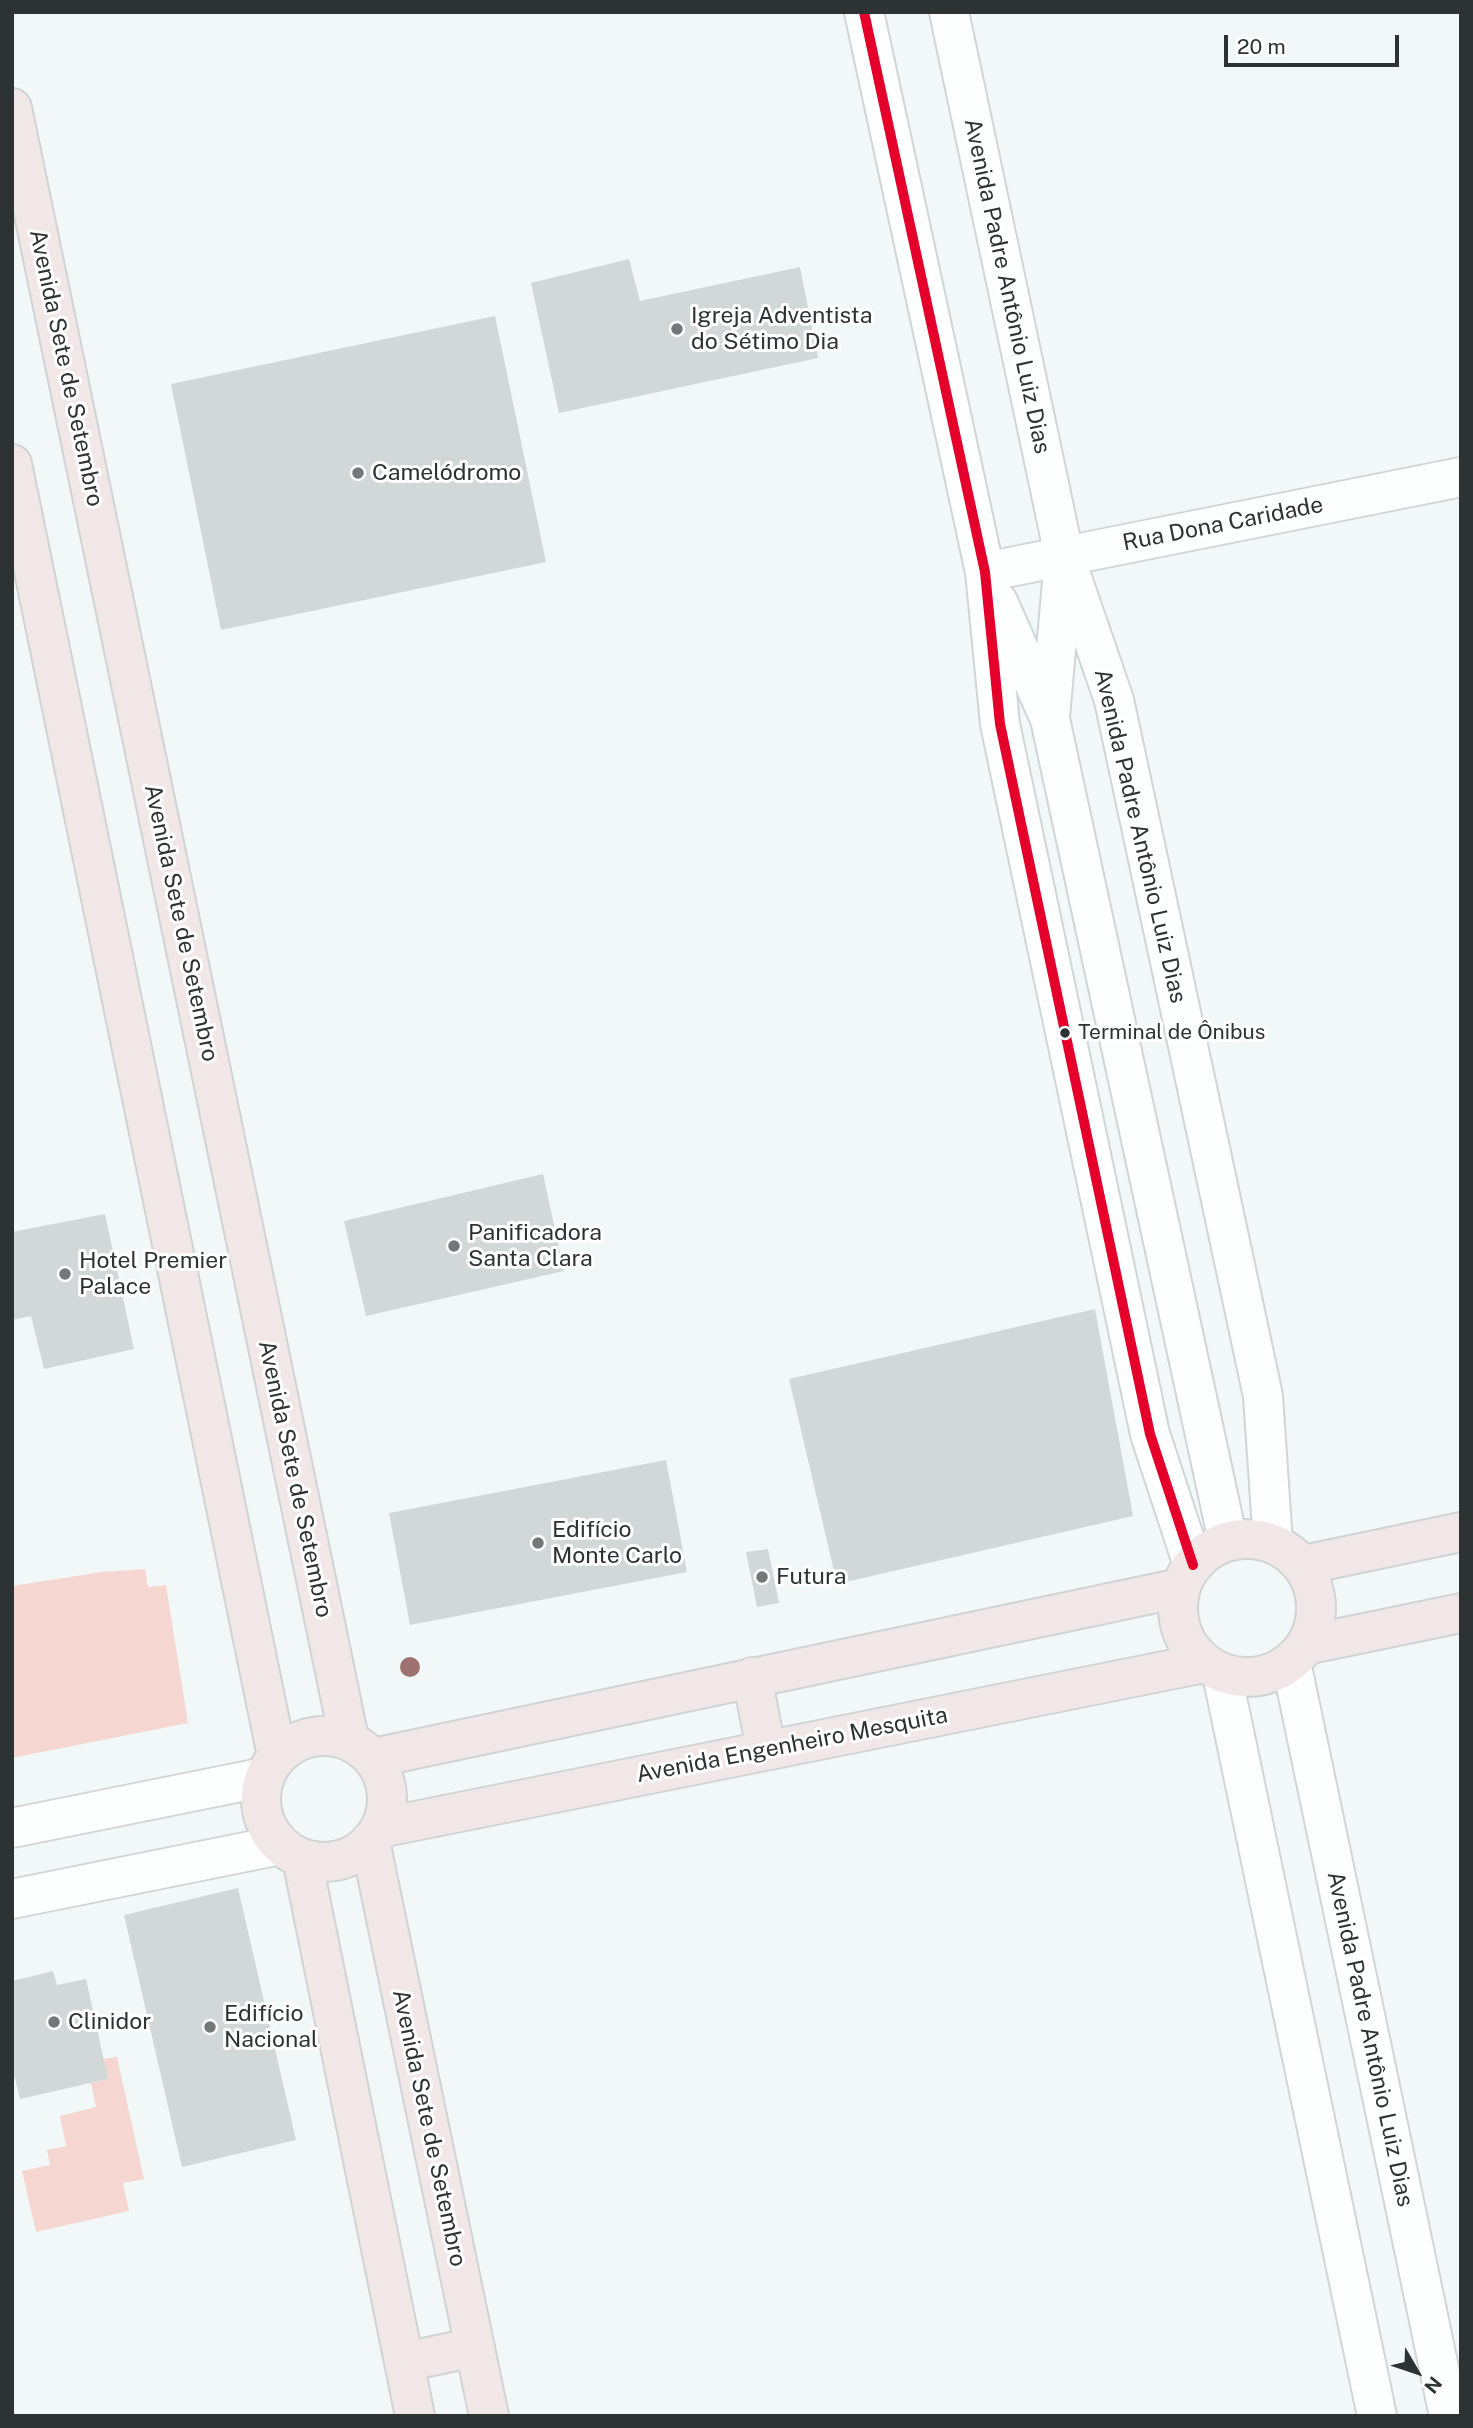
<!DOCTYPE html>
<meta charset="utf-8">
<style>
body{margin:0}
#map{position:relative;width:1473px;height:2428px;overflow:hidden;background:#f2f8f8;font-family:"Public Sans",sans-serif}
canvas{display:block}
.frame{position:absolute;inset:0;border:14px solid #2d3232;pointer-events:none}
.north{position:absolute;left:1382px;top:2337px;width:70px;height:70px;-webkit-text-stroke:5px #fff;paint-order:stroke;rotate:129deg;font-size:19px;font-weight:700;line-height:28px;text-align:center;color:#2d3232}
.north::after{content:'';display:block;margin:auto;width:24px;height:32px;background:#2d3232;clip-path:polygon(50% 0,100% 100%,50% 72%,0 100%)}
.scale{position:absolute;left:1224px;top:35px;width:175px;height:32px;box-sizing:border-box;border:4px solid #2d3232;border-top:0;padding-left:9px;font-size:21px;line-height:24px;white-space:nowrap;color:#2d3232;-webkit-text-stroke:5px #fff;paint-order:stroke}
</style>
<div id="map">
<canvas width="1473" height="2428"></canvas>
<div class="frame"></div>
<div class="north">N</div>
<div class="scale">20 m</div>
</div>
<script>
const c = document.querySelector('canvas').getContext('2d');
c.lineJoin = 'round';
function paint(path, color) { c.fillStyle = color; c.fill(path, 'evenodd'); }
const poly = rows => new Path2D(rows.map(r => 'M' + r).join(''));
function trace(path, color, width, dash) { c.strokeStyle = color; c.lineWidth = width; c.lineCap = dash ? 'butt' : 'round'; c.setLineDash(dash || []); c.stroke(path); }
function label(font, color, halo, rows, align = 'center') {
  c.font = font + ' "Public Sans",sans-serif'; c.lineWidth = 6; c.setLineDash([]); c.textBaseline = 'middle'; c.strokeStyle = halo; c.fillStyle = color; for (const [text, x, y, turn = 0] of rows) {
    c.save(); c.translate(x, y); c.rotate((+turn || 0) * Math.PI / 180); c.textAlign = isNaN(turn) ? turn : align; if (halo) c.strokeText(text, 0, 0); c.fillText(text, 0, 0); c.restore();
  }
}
paint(poly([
 [145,1569,148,1587,166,1585,188,1723,12,1758,12,1586,102,1572],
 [117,2057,144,2179,123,2183,129,2211,36,2232,22,2171,50,2165,47,2150,66,2146,60,2116,96,2107,91,2083,108,2079,103,2059]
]), '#f6d6d0');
paint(poly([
 [629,259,640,301,800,267,818,358,559,413,531,283],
 [495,316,546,562,221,630,171,384],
 [543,1174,564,1271,366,1316,344,1221],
 [105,1214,134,1349,44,1369,31,1316,12,1320,12,1232],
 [1095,1309,1133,1516,837,1584,789,1379],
 [666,1460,687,1572,410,1625,389,1513],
 [768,1549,779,1603,757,1607,746,1552],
 [238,1888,296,2140,182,2167,124,1915],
 [53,1971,57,1985,86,1979,108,2079,20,2099,12,2066,12,1981]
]), '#d2d7d7');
const minor = poly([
 [864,12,985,572,1000,724,1150,1434,1193,1565],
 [949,12,1064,555,1114,700,1263,1396,1273,1543],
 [985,572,1461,477],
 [998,602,1050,719,1228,1541],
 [1050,717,1063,571],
 [1291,1662,1449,2416],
 [1222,1674,1377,2416],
 [12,1828,265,1777],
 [12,1899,280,1845]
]);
const major = poly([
 [12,108,349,1739],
 [12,464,277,1756],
 '1178 1608a69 69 0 1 1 138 0a69 69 0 1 1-138 0Z',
 [1303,1565,1461,1532],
 [1306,1645,1461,1613],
 [752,1677,766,1749],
 '261 1799a63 63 0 1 1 126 0a63 63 0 1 1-126 0Z',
 [373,1758,1180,1588],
 [380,1828,1204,1663],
 [370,1841,489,2416],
 [302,1859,415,2416],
 [404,2362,475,2347]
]);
trace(minor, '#d0d5d5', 42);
trace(major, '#d0d4d4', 42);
trace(minor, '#fdfefe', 38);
trace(major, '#f0e7e6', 38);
trace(poly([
 [864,12,985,572,1000,724,1150,1434,1193,1565]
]), '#e4002b', 10);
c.fillStyle = '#9d7270';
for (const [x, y] of [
 [410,1667]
]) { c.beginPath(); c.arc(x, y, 10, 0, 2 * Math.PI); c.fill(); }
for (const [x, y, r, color] of [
 [677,329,7,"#727777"],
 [358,473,7,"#727777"],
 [1065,1033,6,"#2d3232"],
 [454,1246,7,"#727777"],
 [65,1274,7,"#727777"],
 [538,1543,7,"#727777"],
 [762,1577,7,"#727777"],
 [54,2022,7,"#727777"],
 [210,2027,7,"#727777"]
]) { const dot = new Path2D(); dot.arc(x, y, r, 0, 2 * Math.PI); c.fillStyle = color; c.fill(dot); trace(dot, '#fff', 2.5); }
label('21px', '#2d3232', '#fff', [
 ["Terminal de Ônibus",1078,1033]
], 'left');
label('23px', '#2d3232', '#fff', [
 ["Avenida Padre Antônio Luiz Dias",1007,286,78],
 ["Avenida Sete de Setembro",66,368,78],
 ["Rua Dona Caridade",1223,524,-11],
 ["Avenida Padre Antônio Luiz Dias",1140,836,77],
 ["Avenida Sete de Setembro",181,923,78],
 ["Avenida Sete de Setembro",295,1479,78],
 ["Avenida Engenheiro Mesquita",792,1745,-11],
 ["Avenida Padre Antônio Luiz Dias",1370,2039,78],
 ["Avenida Sete de Setembro",429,2128,78]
]);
label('23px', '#2d3232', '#fff', [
 ["Igreja Adventista",691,316],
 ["do Sétimo Dia",691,342],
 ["Camelódromo",372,473],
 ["Panificadora",468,1233],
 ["Santa Clara",468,1259],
 ["Hotel Premier",79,1261],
 ["Palace",79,1287],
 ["Edifício",552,1530],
 ["Monte Carlo",552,1556],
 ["Futura",776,1577],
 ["Edifício",224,2014],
 ["Nacional",224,2040],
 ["Clinidor",68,2022]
], 'left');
</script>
